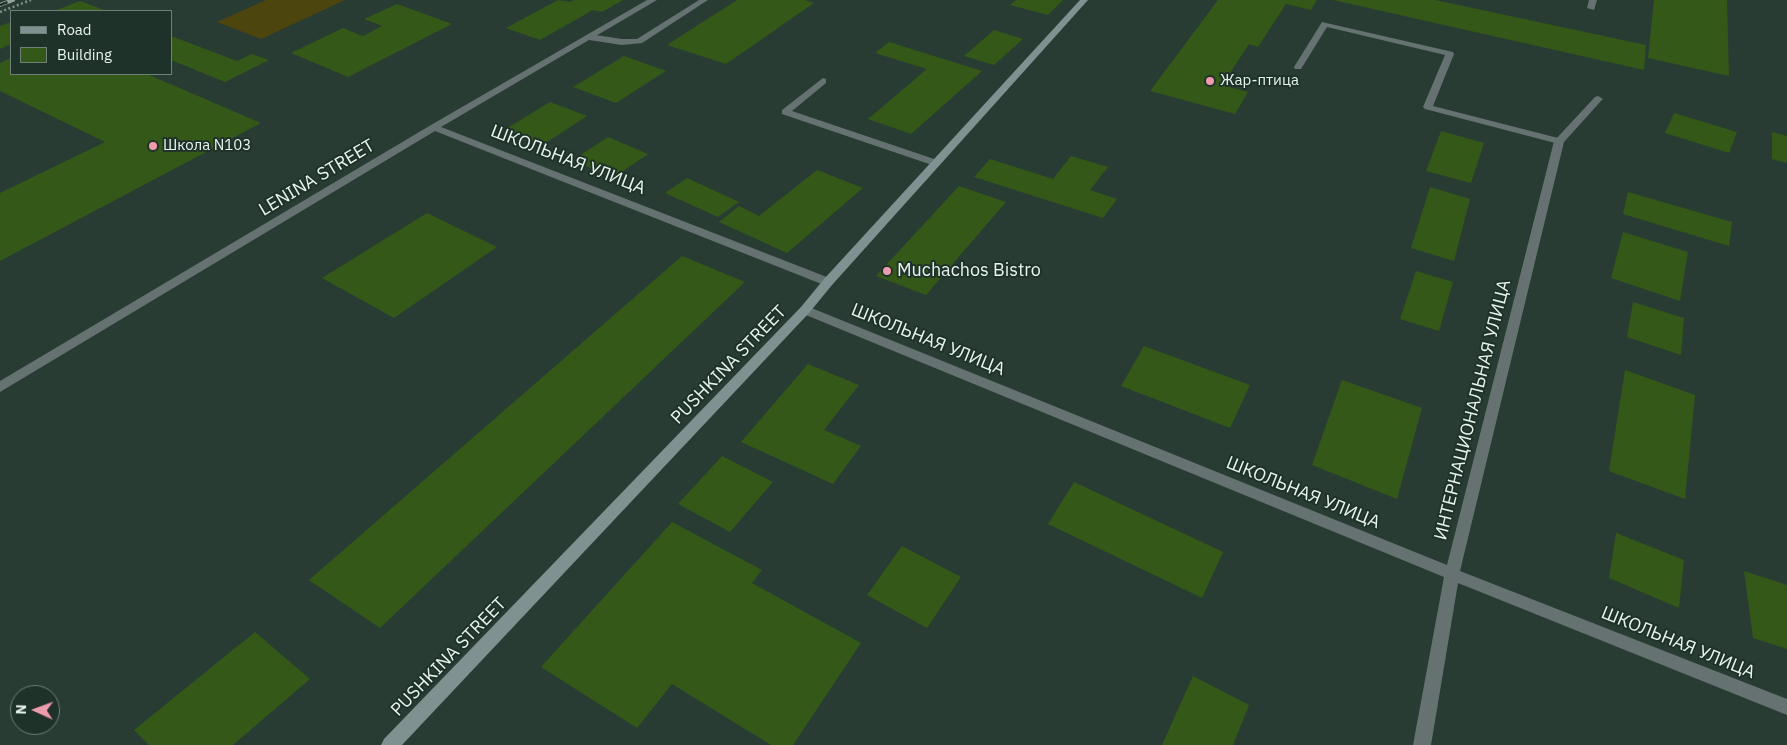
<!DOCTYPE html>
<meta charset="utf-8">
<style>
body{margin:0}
#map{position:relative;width:1787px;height:745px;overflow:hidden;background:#293c34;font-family:"IBM Plex Sans",sans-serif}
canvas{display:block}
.legend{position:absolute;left:10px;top:10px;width:162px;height:65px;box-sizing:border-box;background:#1f322a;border:1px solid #6f8078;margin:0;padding:6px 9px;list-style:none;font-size:15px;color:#e8f4ee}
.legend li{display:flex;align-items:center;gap:10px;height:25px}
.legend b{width:25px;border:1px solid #6f8078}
.north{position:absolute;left:10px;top:685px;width:50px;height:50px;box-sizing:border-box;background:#1f322a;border:1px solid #6f8078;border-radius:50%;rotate:272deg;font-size:14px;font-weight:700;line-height:20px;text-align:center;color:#e8f4ee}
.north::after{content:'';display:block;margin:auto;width:18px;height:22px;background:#f29aad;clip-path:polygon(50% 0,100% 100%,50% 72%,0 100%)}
</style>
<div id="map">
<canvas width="1787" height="745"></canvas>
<ul class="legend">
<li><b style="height:6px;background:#809191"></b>Road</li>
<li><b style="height:14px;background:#335817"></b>Building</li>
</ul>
<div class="north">N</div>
</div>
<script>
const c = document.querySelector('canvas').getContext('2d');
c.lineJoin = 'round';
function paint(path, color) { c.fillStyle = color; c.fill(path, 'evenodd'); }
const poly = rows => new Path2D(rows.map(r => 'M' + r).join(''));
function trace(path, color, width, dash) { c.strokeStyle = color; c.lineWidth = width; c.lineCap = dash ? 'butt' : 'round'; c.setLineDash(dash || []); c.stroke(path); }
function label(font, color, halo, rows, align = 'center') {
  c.font = font + ' "IBM Plex Sans",sans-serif'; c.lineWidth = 4; c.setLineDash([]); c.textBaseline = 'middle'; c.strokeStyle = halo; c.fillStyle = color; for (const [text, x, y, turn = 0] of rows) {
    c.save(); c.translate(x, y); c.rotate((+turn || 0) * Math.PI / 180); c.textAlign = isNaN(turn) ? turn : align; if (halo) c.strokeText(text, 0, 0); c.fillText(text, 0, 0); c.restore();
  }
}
paint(poly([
 [266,0,345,0,261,39,217,22]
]), '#4c450e');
paint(poly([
 [558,0,570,2,574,0,623,0,602,12,593,10,540,40,506,28],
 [737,0,805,0,814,3,726,64,667,45],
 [1016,0,1063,0,1048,15,1010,5],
 [1218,0,1317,0,1311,10,1286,4,1258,47,1249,44,1222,85,1248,92,1235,114,1150,91],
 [1333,0,1435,0,1646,45,1644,70],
 [1654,0,1727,0,1729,76,1648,58],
 [80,1,107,11,54,11],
 [397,4,452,24,348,77,291,53,343,28,363,36,382,26,364,19],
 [11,22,11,44,0,49,0,26],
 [994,30,1023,39,994,65,964,56],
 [171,36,237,61,252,54,269,60,225,82,171,60],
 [889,42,982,71,911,134,868,119,927,69,875,53],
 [624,56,666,71,616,103,573,87],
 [11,58,11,74,147,74,261,123,0,261,0,193,105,142,0,91,0,63],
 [550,102,587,116,541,146,504,130],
 [1674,113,1737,132,1729,153,1665,133],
 [1441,131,1484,143,1471,183,1426,171],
 [1772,132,1787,136,1787,163,1772,159],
 [608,137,648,154,613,178,573,160],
 [1071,156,1108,167,1090,190,1117,199,1103,218,974,177,990,159,1053,179],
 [817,170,863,188,787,253,719,222,739,206,759,216],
 [687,178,739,202,718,217,665,193],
 [959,186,1006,202,926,295,876,276],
 [1430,187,1470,199,1454,261,1411,248],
 [1628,192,1732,222,1729,246,1623,214],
 [427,213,497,247,394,318,322,278],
 [1623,232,1688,252,1680,301,1611,278],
 [682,256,745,282,380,628,309,580],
 [1416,271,1453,282,1439,331,1400,319],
 [1633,302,1684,318,1681,355,1627,337],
 [1144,346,1250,385,1230,428,1121,386],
 [808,364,859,385,824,430,861,446,833,484,741,442],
 [1625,370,1695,395,1685,499,1609,471],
 [1342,380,1422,408,1397,499,1312,465],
 [722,456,773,482,730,532,678,504],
 [1074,482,1223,552,1202,598,1048,524],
 [672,522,762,570,752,583,861,643,793,745,771,745,672,684,637,728,541,667],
 [1616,533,1684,560,1679,608,1609,578],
 [902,546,961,577,927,628,867,595],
 [1744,571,1787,585,1787,649,1753,638],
 [255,632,310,679,233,745,149,745,134,730],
 [1193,676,1249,705,1233,745,1162,745]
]), '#335817');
trace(poly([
 [0,12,31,0]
]), '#7f8f87', 2.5, [2, 2.5]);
paint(poly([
 [699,0,708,0,642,43,622,45,589,40,585,37,589,34,622,39,637,39,699,0],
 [1322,22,1453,52,1454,54,1433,106,1562,139,1564,141,1559,144,1425,109,1423,107,1445,55,1327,27,1301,69,1295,69,1294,67,1322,22],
 [823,78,826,79,826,83,792,111,940,161,940,165,932,165,782,114,782,110,823,78]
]), '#667171');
paint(poly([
 [647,0,657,0,441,127,832,279,834,282,832,285,824,285,435,131,0,392,0,381,431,125,647,0],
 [1589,0,1597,0,1594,10,1587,8,1589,0],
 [1598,96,1603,99,1601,101,1564,142,1460,571,1787,699,1787,715,1458,583,1431,745,1413,745,1444,577,801,313,799,310,801,307,809,307,1447,565,1554,141,1595,97,1598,96]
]), '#667171');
paint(poly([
 [1080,0,1088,0,832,285,809,313,402,745,381,745,384,739,801,307,824,279,1080,0]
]), '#809191');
const rail = poly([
 [0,5,13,0]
]);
trace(rail, '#95a49d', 4);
trace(rail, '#1f322a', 2.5, [8]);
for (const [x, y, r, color] of [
 [1210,81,5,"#f29aad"],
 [153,146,5,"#f29aad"],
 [887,271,5,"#f29aad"]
]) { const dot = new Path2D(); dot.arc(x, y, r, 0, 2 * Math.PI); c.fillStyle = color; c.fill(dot); trace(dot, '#1f322a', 2); }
label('15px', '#e8f4ee', '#1f322a', [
 ["Жар-птица",1220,81],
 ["Школа N103",163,146]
], 'left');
label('18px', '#e8f4ee', '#1f322a', [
 ["ШКОЛЬНАЯ УЛИЦА",568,160,21],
 ["LENINA STREET",317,178,-31],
 ["ШКОЛЬНАЯ УЛИЦА",928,340,22],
 ["PUSHKINA STREET",729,365,-46],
 ["ИНТЕРНАЦИОНАЛЬНАЯ УЛИЦА",1473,410,-76],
 ["ШКОЛЬНАЯ УЛИЦА",1303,493,22],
 ["ШКОЛЬНАЯ УЛИЦА",1678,643,22],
 ["PUSHKINA STREET",449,657,-46]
]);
label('18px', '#e8f4ee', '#1f322a', [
 ["Muchachos Bistro",897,271]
], 'left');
</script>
